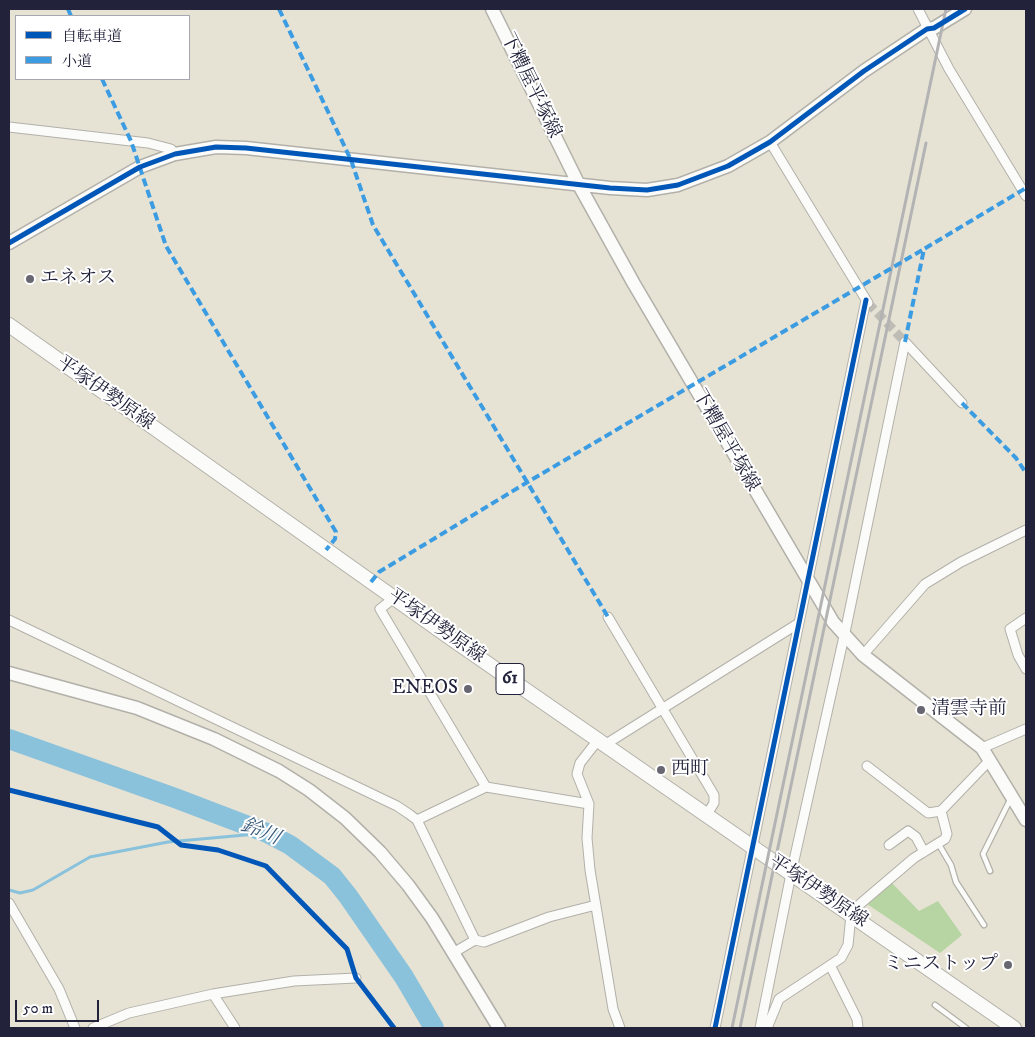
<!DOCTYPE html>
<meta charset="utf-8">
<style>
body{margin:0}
#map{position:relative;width:1035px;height:1037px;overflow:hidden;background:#e6e3d5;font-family:"IM FELL DW Pica","Noto Serif JP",serif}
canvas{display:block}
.frame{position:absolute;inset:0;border:10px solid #22223b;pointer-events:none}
.legend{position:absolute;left:15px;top:15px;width:175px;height:65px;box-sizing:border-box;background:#fff;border:1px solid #a7a7b1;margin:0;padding:6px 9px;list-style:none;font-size:15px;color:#22223b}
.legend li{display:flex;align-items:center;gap:10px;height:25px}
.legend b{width:25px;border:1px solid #a7a7b1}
.scale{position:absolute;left:15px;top:1000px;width:84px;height:22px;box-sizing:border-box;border:2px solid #22223b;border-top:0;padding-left:6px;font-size:15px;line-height:18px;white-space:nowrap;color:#22223b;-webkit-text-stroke:4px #fff;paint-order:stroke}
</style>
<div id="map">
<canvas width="1035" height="1037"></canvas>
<div class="frame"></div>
<ul class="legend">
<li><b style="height:6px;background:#0057b8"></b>自転車道</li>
<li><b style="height:6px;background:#3c9ce2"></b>小道</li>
</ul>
<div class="scale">50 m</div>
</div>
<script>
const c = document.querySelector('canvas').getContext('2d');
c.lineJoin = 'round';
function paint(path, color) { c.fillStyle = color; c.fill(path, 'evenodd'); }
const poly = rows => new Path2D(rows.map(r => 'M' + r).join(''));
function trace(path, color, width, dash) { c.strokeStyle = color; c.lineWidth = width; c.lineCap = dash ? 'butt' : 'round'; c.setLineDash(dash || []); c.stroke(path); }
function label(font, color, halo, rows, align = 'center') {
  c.font = font + ' "IM FELL DW Pica","Noto Serif JP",serif'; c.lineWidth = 4; c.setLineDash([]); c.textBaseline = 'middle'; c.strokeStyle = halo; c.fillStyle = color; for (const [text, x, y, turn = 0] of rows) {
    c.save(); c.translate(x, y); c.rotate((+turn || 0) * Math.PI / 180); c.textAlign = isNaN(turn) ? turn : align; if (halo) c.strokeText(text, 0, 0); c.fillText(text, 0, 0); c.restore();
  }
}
paint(poly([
 [892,883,919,911,938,901,962,935,940,953,867,904]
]), '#b7d4a3');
trace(poly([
 [9,890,20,893,33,890,90,857,168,842,267,833]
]), '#8ac1db', 3);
trace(poly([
 [9,739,175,798,267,833,290,845,332,876,348,896,404,977,434,1028]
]), '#8ac1db', 20);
trace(poly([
 [868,303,905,342]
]), '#bfbcb6', 9, [9, 4.5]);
const lane = poly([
 [938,843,951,865,956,882,984,925],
 [990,871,983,854,1011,798],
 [935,1005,966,1028]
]);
const street = poly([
 [918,9,949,69,1026,196],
 [9,127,148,143,171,149,175,154],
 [770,142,868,303],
 [905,342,962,403],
 [394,598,380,609,486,787],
 [608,617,714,795,714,803,706,816],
 [1026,618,1010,629,1018,655,1026,669],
 [9,620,397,806,409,814,417,820,475,940,453,953],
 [863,655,925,584,961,562,1026,530],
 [598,740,580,763,577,774,589,804,587,838,590,870,613,1009,620,1028],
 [606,744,799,623],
 [982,748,1026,729],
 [867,766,928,813,941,811],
 [417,820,486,787,589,804],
 [889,845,908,831,916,837,924,852],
 [9,903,59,989,75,1028],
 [475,940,484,942,549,917,596,905],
 [831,967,857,1019,858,1028],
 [213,994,235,1028],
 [93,1028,129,1013,213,994,294,981,356,978],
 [715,1028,866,300],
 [760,1028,791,874,847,623,905,342],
 [767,1028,779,999,841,958,848,945,851,915,860,904,914,858,945,839,947,834,941,811,989,761]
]);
const secondary = poly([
 [492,9,579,185,634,284,833,622,863,655,982,748,1026,820],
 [9,243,140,167,175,154,216,147,246,148,610,188,647,190,678,185,728,166,770,142,864,71,927,29,934,28,965,9],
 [9,673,137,708,214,739,279,771,309,790,345,818,380,852,408,885,432,918,499,1028]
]);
const primary = poly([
 [9,325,452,639,1014,1028]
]);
trace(lane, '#b2b0a9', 7);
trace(street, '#b2b0a9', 11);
trace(secondary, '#b2b0a9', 15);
trace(primary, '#b2b0a9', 16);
trace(lane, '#fbfbf9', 4.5);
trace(street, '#fbfbf9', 9);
trace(secondary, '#fbfbf9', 12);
trace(primary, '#fbfbf9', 14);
trace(poly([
 [732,1028,946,9],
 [740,1028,926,143]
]), '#b3b3b4', 3);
trace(poly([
 [68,9,71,16],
 [279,9,351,160,373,225,608,617],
 [102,79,131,141,166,246,336,532,335,539,326,550],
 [905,342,924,249,1026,188],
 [962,403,1016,458,1026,473],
 [371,582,379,572,526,483,924,249]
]), '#3c9ce2', 4, [8, 4]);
trace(poly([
 [9,243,140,167,175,154,216,147,246,148,610,188,647,190,678,185,728,166,770,142,864,71,927,29,934,28,965,9],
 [9,790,158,827,181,845,218,850,266,866,347,949,356,978,394,1028],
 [715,1028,866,300]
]), '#0057b8', 5);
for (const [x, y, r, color] of [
 [30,279,5,"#676671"],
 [468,689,5,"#676671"],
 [921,710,5,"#676671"],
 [661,770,5,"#676671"],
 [1008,965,5,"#676671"]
]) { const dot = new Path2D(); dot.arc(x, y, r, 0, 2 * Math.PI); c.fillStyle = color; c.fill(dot); trace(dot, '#fff', 2); }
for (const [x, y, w] of [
 [510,679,28]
]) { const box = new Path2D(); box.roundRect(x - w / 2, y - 15.5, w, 31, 4); c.fillStyle = '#fff'; c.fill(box); trace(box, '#22223b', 1); }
label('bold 18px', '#22223b', null, [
 ["61",510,679]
]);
label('19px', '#22223b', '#fff', [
 ["下糟屋平塚線",530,86,64],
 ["平塚伊勢原線",105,394,35],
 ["下糟屋平塚線",725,441,60],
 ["平塚伊勢原線",436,627,35],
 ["平塚伊勢原線",818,892,34]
]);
label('19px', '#22223b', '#fff', [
 ["エネオス",40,279],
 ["ENEOS",458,689,"right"],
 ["清雲寺前",931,710],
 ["西町",671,770],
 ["ミニストップ",998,965,"right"]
], 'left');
label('italic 20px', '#3c5c7c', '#fff', [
 ["鈴川",260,833,22]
]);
</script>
